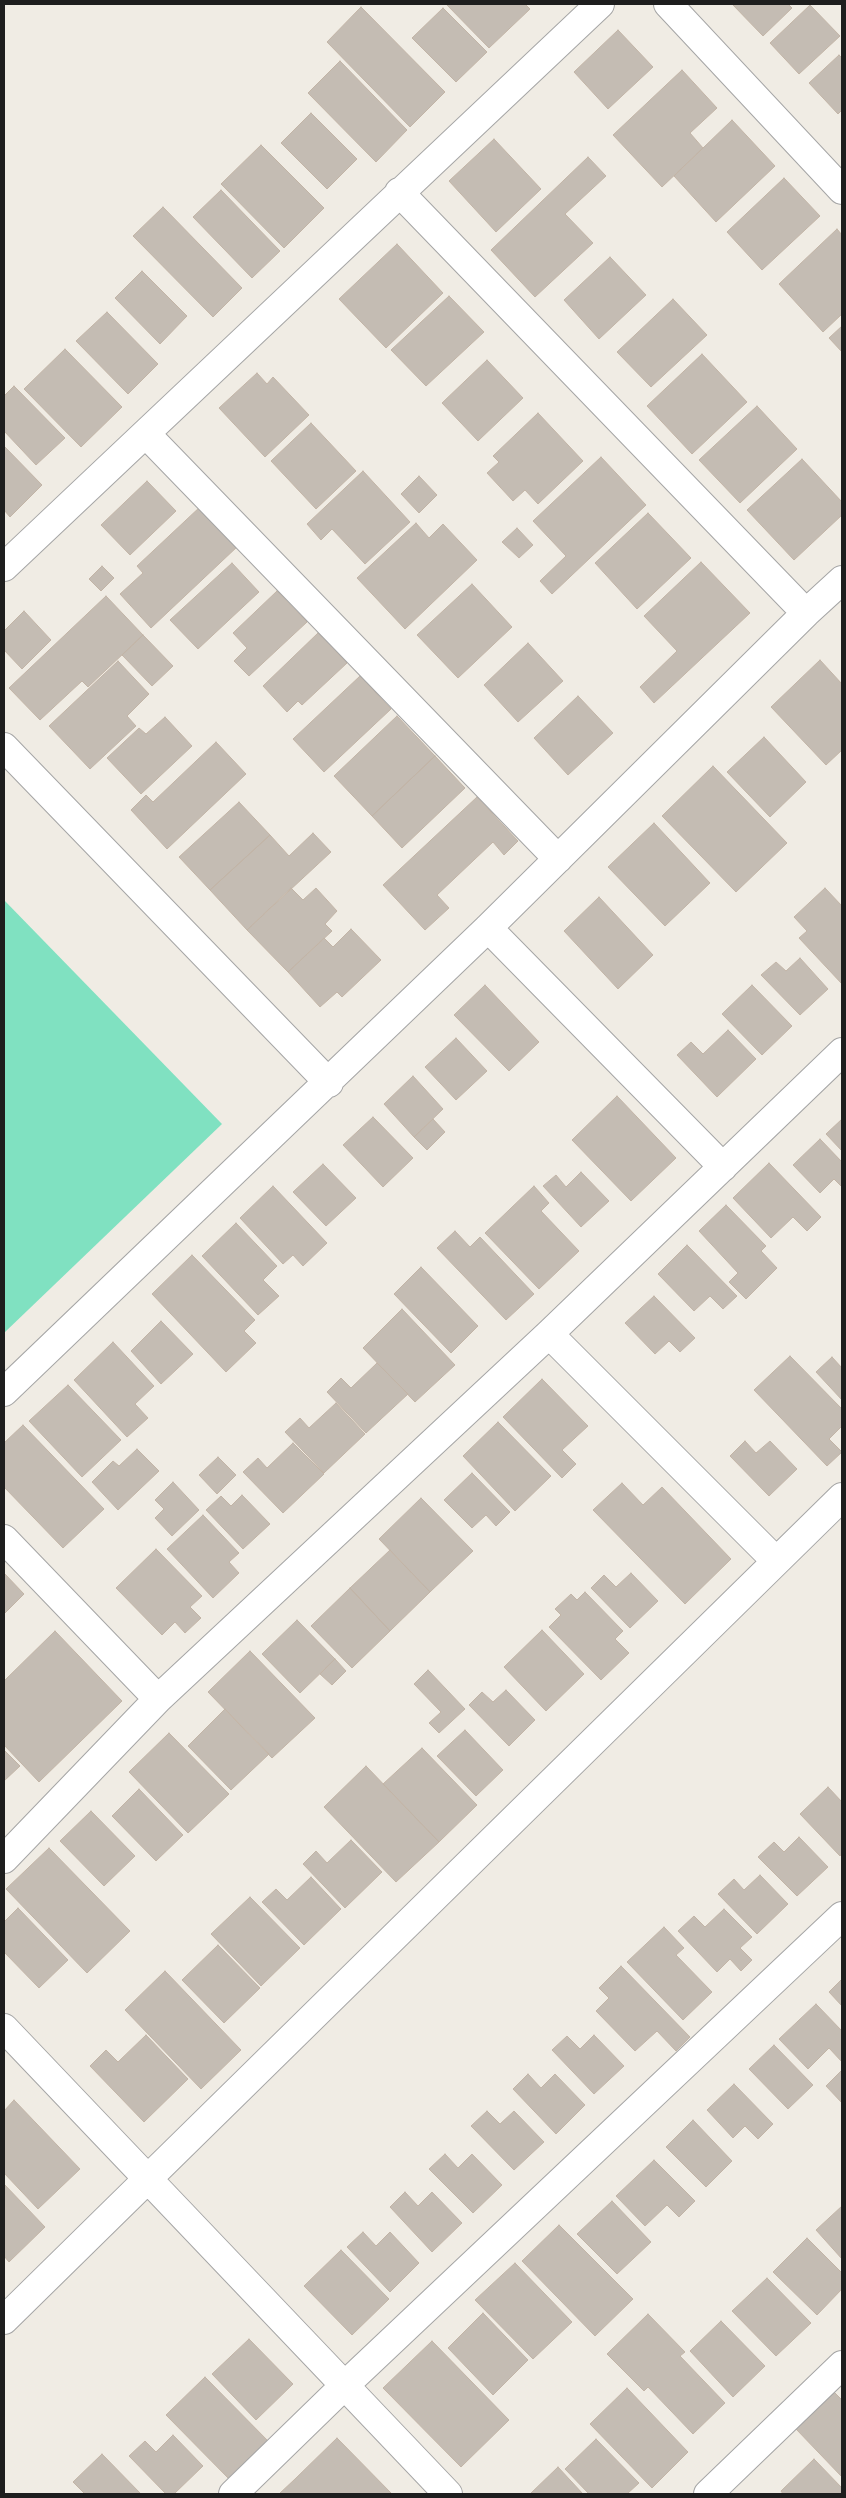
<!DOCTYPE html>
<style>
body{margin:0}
#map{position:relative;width:846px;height:2498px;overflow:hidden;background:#f0ece4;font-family:Helvetica,sans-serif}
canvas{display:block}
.frame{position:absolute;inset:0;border:5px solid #1e1e1e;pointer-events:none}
</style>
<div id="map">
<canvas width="846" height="2498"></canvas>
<div class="frame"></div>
</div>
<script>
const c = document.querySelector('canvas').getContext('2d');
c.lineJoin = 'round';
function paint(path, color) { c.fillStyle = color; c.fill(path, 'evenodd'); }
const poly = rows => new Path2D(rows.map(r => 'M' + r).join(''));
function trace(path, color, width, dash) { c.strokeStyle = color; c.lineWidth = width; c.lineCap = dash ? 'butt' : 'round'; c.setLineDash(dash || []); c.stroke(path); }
paint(poly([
 [4,900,222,1124,4,1333]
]), '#80e1c1');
const building = poly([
 [446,4,525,4,530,9,489,48,446,4],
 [732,4,788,4,792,8,763,36,732,4],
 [810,5,840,36,799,74,770,43,810,5],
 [361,7,445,92,410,127,327,42,361,7],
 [443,8,487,52,456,82,412,38,443,8],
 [618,30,653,67,608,109,574,72,618,30],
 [839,55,842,58,842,110,838,114,809,83,839,55],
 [340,61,407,130,376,162,308,93,340,61],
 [682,70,717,108,690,133,703,148,662,187,613,135,682,70],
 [311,113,357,159,327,189,281,143,311,113],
 [732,120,775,166,716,222,674,176,732,120],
 [494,139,541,189,496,232,449,181,494,139],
 [261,145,324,208,284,248,221,184,261,145],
 [588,157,606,176,565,214,593,243,535,297,491,250,588,157],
 [784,178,820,216,762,270,727,232,784,178],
 [221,190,280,251,252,278,193,217,221,190],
 [163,207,242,288,213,317,133,236,163,207],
 [837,229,842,235,842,314,823,332,779,284,837,229],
 [397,244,443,293,386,348,339,299,397,244],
 [610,257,646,295,599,339,564,300,610,257],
 [142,271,187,316,160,344,115,298,142,271],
 [449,296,484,332,426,386,391,350,449,296],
 [673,299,707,335,651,387,617,352,673,299],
 [107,312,158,364,128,394,76,341,107,312],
 [842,326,842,352,829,338,842,326],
 [65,349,122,407,81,447,24,389,65,349],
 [702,354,747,402,692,454,647,406,702,354],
 [487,360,523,398,478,441,442,403,487,360],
 [257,373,267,384,273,377,309,415,265,457,219,408,257,373],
 [14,386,65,438,36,465,4,431,4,396,14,386],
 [757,406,797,449,740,503,699,460,757,406],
 [538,413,583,461,538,504,525,490,513,501,487,473,499,462,493,456,538,413],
 [311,423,356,471,316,509,271,461,311,423],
 [4,446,42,485,10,517,4,510,4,446],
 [601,457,646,505,552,594,540,581,566,556,533,521,601,457],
 [802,459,842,502,842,515,794,560,747,510,802,459],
 [363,471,410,522,365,564,332,529,321,540,307,524,363,471],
 [419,476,437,495,419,513,401,494,419,476],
 [147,481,176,511,130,555,101,525,147,481],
 [201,506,238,546,151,628,120,594,143,573,137,566,201,506],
 [648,513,691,558,637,609,595,563,648,513],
 [416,523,429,538,443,524,477,560,405,629,357,578,416,523],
 [517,528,533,545,519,558,502,542,517,528],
 [701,562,750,613,654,703,640,687,677,651,644,616,701,562],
 [232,563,259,592,198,649,170,620,232,563],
 [102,566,114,578,101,591,89,579,102,566],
 [472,584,512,627,458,678,417,635,472,584],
 [277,591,307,622,249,676,234,661,247,648,233,633,277,591],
 [106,596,143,635,88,687,82,681,40,720,9,688,106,596],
 [24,611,51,640,22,669,4,650,4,631,24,611],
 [318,633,347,663,302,705,298,701,287,712,263,686,318,633],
 [143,635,173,666,152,686,122,655,143,635],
 [528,643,563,681,518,722,484,685,528,643],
 [820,660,842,684,842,750,826,765,771,707,820,660],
 [118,661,149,694,127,716,136,726,90,769,49,726,118,661],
 [360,676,391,709,324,772,293,739,360,676],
 [578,696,613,733,568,775,534,738,578,696],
 [397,716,435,756,372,816,334,776,397,716],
 [165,717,192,746,141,794,107,758,139,728,146,734,165,717],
 [764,737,806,782,770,817,727,772,764,737],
 [216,742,246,774,167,849,131,810,146,795,153,802,216,742],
 [435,756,465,788,402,848,372,816,435,756],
 [713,766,787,843,736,892,662,816,713,766],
 [477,797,518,841,504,855,493,842,437,895,449,908,425,930,383,885,477,797],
 [239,802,270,835,210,890,179,857,239,802],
 [654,823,710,883,665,926,608,867,654,823],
 [313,833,331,852,247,930,210,890,270,835,289,856,313,833],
 [291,888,303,900,316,888,337,911,325,924,332,931,288,972,247,930,291,888],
 [825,888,842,906,842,984,799,938,807,931,794,917,825,888],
 [599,897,653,955,618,989,564,931,599,897],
 [351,929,381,960,342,997,337,992,320,1007,288,972,324,938,333,947,351,929],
 [800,958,828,989,800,1015,761,975,776,962,786,971,800,958],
 [485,985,539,1042,509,1071,454,1015,485,985],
 [752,985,792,1026,762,1055,722,1014,752,985],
 [728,1030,756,1059,717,1097,677,1055,691,1042,703,1054,728,1030],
 [456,1038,487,1071,456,1100,425,1067,456,1038],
 [413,1076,443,1109,414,1137,384,1104,413,1076],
 [617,1096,676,1158,631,1201,572,1140,617,1096],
 [373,1117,413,1158,383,1187,343,1145,373,1117],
 [433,1119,445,1132,427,1150,414,1137,433,1119],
 [842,1119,842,1151,826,1134,842,1119],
 [820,1139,842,1162,842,1187,834,1179,820,1193,793,1165,820,1139],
 [769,1163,821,1217,807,1231,793,1217,771,1238,733,1198,769,1163],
 [323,1164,356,1198,326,1226,293,1192,323,1164],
 [581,1172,609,1201,581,1227,543,1186,556,1175,566,1187,581,1172],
 [273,1186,327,1243,303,1266,293,1255,283,1264,240,1218,273,1186],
 [534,1186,549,1203,541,1211,579,1251,539,1289,485,1233,534,1186],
 [726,1205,766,1246,761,1251,777,1268,746,1299,729,1282,738,1273,699,1231,726,1205],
 [236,1223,277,1266,263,1280,279,1296,258,1315,202,1256,236,1223],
 [455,1231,470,1247,480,1237,534,1294,506,1320,437,1248,455,1231],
 [687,1245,737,1296,723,1309,710,1296,694,1311,658,1274,687,1245],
 [192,1255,255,1320,244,1331,256,1343,226,1372,152,1294,192,1255],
 [421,1267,478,1326,451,1353,394,1294,421,1267],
 [654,1296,695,1338,680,1352,669,1341,655,1354,625,1323,654,1296],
 [402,1309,455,1365,415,1402,363,1348,402,1309],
 [161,1321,193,1354,161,1384,131,1351,161,1321],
 [113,1342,154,1386,135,1404,148,1418,127,1437,74,1380,113,1342],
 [790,1356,842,1409,842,1426,829,1439,842,1452,827,1466,754,1390,790,1356],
 [832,1357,842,1368,842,1400,816,1372,832,1357],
 [377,1363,408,1394,366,1433,327,1392,341,1378,351,1388,377,1363],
 [542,1379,588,1426,562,1450,576,1464,562,1478,503,1417,542,1379],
 [68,1385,121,1440,82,1477,29,1421,68,1385],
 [336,1403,365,1434,324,1473,285,1432,300,1418,309,1428,336,1403],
 [498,1422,551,1476,515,1511,463,1456,498,1422],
 [23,1425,104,1509,63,1548,4,1487,4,1443,23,1425],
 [745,1441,756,1453,770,1441,797,1469,769,1496,730,1456,745,1441],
 [293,1443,324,1474,283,1513,243,1472,258,1458,267,1468,293,1443],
 [137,1449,159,1471,118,1510,92,1482,113,1461,119,1466,137,1449],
 [218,1457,236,1475,217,1494,199,1475,218,1457],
 [472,1473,510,1512,496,1526,486,1515,472,1528,444,1500,472,1473],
 [173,1482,199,1510,172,1536,155,1518,164,1509,155,1500,173,1482],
 [622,1483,643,1505,662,1487,731,1559,685,1604,593,1510,622,1483],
 [242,1495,270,1524,243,1549,206,1510,221,1496,231,1506,242,1495],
 [421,1498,473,1551,430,1592,379,1539,421,1498],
 [203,1515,239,1553,229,1562,239,1573,213,1598,167,1549,203,1515],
 [156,1549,202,1596,190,1607,201,1618,185,1633,175,1622,162,1635,116,1588,156,1549],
 [390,1550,430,1592,390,1631,350,1588,390,1550],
 [4,1573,24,1594,4,1614,4,1573],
 [631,1573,658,1601,630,1628,591,1588,604,1575,616,1587,631,1573],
 [350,1588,390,1631,352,1668,311,1626,350,1588],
 [585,1592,623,1631,615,1639,629,1653,601,1680,549,1627,561,1615,555,1609,571,1594,577,1600,585,1592],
 [297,1620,335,1659,300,1693,262,1654,297,1620],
 [542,1630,584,1674,546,1711,504,1667,542,1630],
 [55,1631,122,1701,39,1782,4,1745,4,1681,55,1631],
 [250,1651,315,1718,272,1758,208,1692,250,1651],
 [335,1659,346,1671,332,1685,320,1674,335,1659],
 [428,1670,465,1709,439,1733,429,1723,441,1712,414,1684,428,1670],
 [506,1690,535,1720,509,1746,469,1705,482,1692,493,1702,506,1690],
 [225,1709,269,1754,231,1790,188,1746,225,1709],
 [465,1730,503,1770,476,1796,437,1756,465,1730],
 [169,1733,229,1794,188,1833,129,1772,169,1733],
 [422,1748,477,1805,439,1842,383,1784,422,1748],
 [4,1750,20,1766,4,1781,4,1750],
 [366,1766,439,1842,396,1882,324,1807,366,1766],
 [828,1787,842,1802,842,1853,840,1856,800,1814,828,1787],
 [139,1789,183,1835,156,1861,112,1816,139,1789],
 [91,1811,135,1856,104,1886,60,1841,91,1811],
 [799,1837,828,1867,797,1896,758,1857,774,1842,784,1852,799,1837],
 [351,1840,382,1872,345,1908,303,1864,316,1851,327,1863,351,1840],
 [49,1848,130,1931,87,1973,6,1889,49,1848],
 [760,1875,788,1904,757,1934,718,1894,734,1879,744,1890,760,1875],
 [311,1877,341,1909,304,1945,262,1902,276,1889,287,1900,311,1877],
 [250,1897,300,1948,261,1986,211,1934,250,1897],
 [18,1908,68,1960,39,1988,4,1952,4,1922,18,1908],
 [724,1909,752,1937,740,1948,752,1960,741,1971,730,1959,717,1972,678,1931,694,1916,705,1927,724,1909],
 [664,1927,684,1948,676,1955,712,1992,683,2020,627,1962,664,1927],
 [218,1945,260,1988,224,2023,182,1980,218,1945],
 [621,1966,690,2037,676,2051,657,2031,635,2051,596,2011,609,1998,599,1988,621,1966],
 [165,1971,241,2050,201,2089,125,2010,165,1971],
 [842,1979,842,2006,829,1992,842,1979],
 [816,2004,842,2031,842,2062,829,2048,808,2069,779,2039,816,2004],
 [146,2035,188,2079,144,2122,90,2066,106,2050,118,2062,146,2035],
 [594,2035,624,2066,594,2094,552,2050,567,2036,580,2049,594,2035],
 [774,2045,813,2085,788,2109,749,2069,774,2045],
 [842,2070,842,2103,826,2086,842,2070],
 [528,2074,541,2088,555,2074,585,2105,556,2134,513,2089,528,2074],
 [734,2084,773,2124,758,2139,745,2126,733,2138,707,2110,734,2084],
 [14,2100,80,2169,38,2209,4,2173,4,2111,14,2100],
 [487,2111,500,2124,514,2111,544,2142,514,2170,471,2126,487,2111],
 [693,2120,732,2161,706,2187,666,2147,693,2120],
 [445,2154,458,2168,472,2154,502,2185,473,2213,429,2169,445,2154],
 [654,2160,695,2201,679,2217,667,2205,645,2226,616,2196,654,2160],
 [4,2184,45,2227,9,2262,4,2256,4,2184],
 [405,2192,418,2206,432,2192,462,2223,432,2252,390,2207,405,2192],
 [612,2201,651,2242,617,2274,577,2234,612,2201],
 [842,2206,842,2259,816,2230,842,2206],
 [559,2225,633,2299,595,2336,522,2261,559,2225],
 [363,2232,376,2246,390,2232,419,2263,390,2292,347,2247,363,2232],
 [807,2238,842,2273,842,2289,817,2315,773,2272,807,2238],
 [341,2250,389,2299,352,2335,304,2286,341,2250],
 [515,2263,572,2322,533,2359,475,2300,515,2263],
 [767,2278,811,2323,776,2356,732,2311,767,2278],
 [483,2313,528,2360,493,2395,448,2348,483,2313],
 [648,2314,685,2352,680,2356,725,2403,693,2434,648,2387,644,2391,607,2354,648,2314],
 [721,2321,765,2366,733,2397,690,2351,721,2321],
 [249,2339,293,2384,256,2420,212,2374,249,2339],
 [432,2341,509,2420,461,2467,383,2388,432,2341],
 [205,2377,271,2444,232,2482,166,2415,205,2377],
 [627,2388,688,2452,652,2488,590,2424,627,2388],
 [834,2392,842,2400,842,2477,796,2429,834,2392],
 [173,2435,203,2466,174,2494,166,2494,129,2456,145,2441,156,2452,173,2435],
 [337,2438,392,2494,279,2494,295,2479,337,2438],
 [596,2439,639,2483,627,2494,589,2494,565,2469,596,2439],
 [102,2454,141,2494,85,2494,73,2482,102,2454],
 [814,2459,842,2488,842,2494,783,2494,781,2491,814,2459],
 [558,2467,583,2494,530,2494,558,2467]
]);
paint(building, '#c4bcb3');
trace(building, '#c2b4a6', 1);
const minor = poly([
 [668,4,842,190],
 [146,434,558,859],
 [4,567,600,4],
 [806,613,842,580],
 [4,747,329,1083],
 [488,928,723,1167],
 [549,1334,776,1561],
 [4,1392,488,928,806,613,399,192],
 [4,1539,158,1699],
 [4,1859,158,1699,549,1334,842,1052],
 [4,2028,448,2494],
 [4,2320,842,1497],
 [233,2494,344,2386,842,1916],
 [708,2494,842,2365]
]);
trace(minor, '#a5a5a5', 30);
trace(minor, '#fff', 28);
</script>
